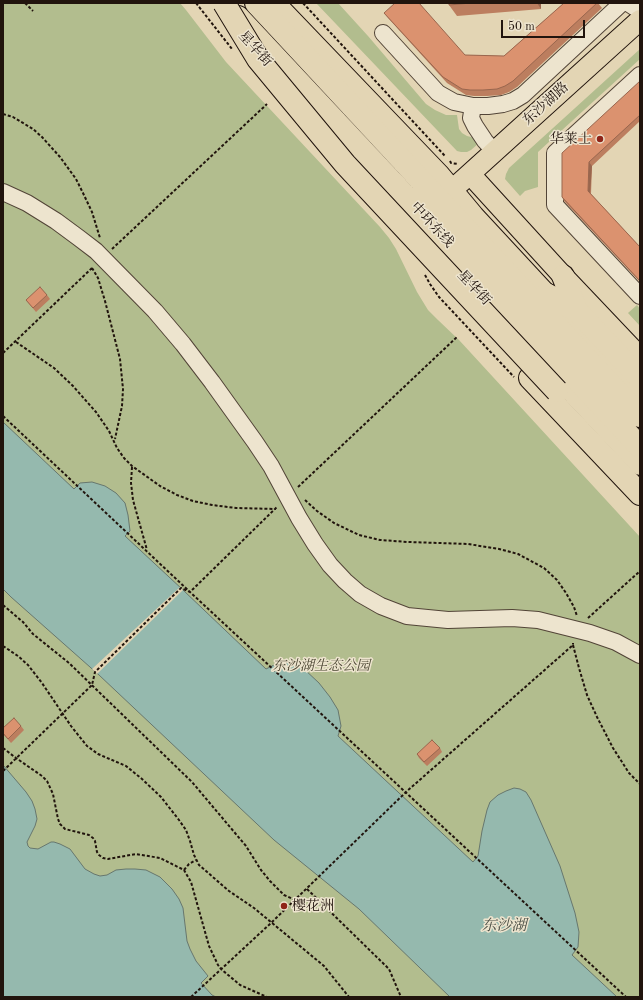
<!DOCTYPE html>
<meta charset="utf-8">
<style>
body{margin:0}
#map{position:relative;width:643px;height:1000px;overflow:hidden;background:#e3d5b4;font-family:"Old Standard TT",serif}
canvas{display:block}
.frame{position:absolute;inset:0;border:4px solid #21140d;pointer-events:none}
.scale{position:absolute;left:501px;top:20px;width:84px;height:18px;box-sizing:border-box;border:2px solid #21140d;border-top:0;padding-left:5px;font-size:12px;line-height:14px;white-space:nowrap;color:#21140d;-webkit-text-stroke:3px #ede4ce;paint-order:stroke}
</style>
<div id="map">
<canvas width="643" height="1000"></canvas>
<div class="frame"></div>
<div class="scale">50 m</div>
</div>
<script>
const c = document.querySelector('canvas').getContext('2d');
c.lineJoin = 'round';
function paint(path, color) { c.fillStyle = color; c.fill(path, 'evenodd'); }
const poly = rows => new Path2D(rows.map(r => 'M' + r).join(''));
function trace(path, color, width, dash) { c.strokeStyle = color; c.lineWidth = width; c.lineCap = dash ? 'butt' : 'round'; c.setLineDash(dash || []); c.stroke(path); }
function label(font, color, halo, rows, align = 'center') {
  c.font = font + ' "Old Standard TT","Noto Serif SC",serif'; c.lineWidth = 3; c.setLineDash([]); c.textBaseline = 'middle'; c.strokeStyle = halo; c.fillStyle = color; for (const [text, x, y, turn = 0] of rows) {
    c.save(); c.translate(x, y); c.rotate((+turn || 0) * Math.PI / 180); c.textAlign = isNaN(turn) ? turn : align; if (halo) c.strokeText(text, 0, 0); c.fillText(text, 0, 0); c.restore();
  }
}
paint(poly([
 [3,3,180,3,186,10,226,62,380,227,389,238,396,249,417,292,428,310,438,320,459,340,640,537,640,997,3,997],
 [316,3,338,3,368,36,426,104,435,110,446,115,457,115,459,129,462,133,467,136,475,138,479,143,471,150,467,152,461,152,457,151],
 [640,49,640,59,538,152,538,187,525,191,520,196,505,179,506,174,509,168],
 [637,305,640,309,640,326,628,313]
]), '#b2bd8e');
const water = poly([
 [3,422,74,489,80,483,92,482,105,486,116,493,125,503,128,515,130,531,125,536,183,590,266,669,274,665,290,662,303,668,319,683,330,697,338,710,341,726,338,736,473,862,478,856,482,831,487,810,490,802,498,795,506,791,514,788,520,789,526,792,531,800,560,866,575,913,579,932,578,947,572,955,617,997,450,997,359,909,274,840,99,675,11,597,3,589,3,422],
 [3,765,26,792,32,801,35,809,37,819,35,826,27,842,28,846,30,848,38,849,51,842,54,842,60,844,70,849,85,869,94,874,100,876,107,875,116,870,126,869,135,869,146,870,160,877,172,889,179,899,183,908,187,941,190,949,196,961,208,976,201,983,212,995,216,997,3,997,3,765]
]);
paint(water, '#95b9ae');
trace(water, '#67776e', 1);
paint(poly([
 [180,587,183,590,97,674,92,669]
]), '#e3d5b4');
const minor = poly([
 [628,3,634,7,640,10],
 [383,33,438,93,454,102,473,106,488,106,503,104,513,101,523,95,622,3],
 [640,75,555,153,555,205,640,296],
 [473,106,471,118,475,126,485,141,494,151],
 [3,192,27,203,56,221,79,238,96,251,155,311,183,344,212,382,255,442,271,466,299,518,315,544,330,565,345,581,360,594,381,606,407,616,448,620,512,618,538,620,590,633,616,642,640,655]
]);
const major = poly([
 [275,3,439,174,474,216,640,395],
 [470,174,563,276,640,357],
 [452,190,640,20],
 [548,367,640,465]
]);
const highway = poly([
 [256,3,640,416],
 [238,17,640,447],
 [563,276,577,311],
 [546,294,577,311,640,378],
 [530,378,640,494]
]);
trace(minor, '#524437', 18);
trace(major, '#21140d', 22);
trace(highway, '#21140d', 24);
trace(poly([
 [25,3,33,11],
 [196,3,232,49],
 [303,3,445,156],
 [3,114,13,117,33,129,42,137,60,157,76,179,83,193,92,212,100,238],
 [450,161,451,163,458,164],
 [112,249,267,104],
 [92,268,98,278,105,301,120,359,123,389,122,406,115,439],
 [425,275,430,284,439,297,514,377],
 [16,342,54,368,73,386,96,412,109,431,117,448,124,458,132,466,160,486,177,495,193,501,212,505,236,508,276,509],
 [3,353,92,268,92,267],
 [3,416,190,592,626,997],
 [132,467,131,483,133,500,147,550],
 [298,487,458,336],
 [305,500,317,511,334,523,359,535,380,540,408,542,468,544,499,549,518,554,544,568,557,580,566,593,574,607,577,616],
 [3,605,23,622,33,634,69,663,192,782,246,846,261,870,270,881,284,895,295,900],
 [588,618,640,571],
 [573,645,579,668,587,695,597,717,613,748,629,773,640,784],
 [3,646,18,656,28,665,42,683,71,726,87,746,98,754,126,766,142,779,161,797,179,820,186,830,190,841,194,855,199,865,229,891,254,908,324,966,349,997],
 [3,748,16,758,42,776,47,781,53,794,58,819,60,824,65,829,89,835,93,838,95,841,97,852,99,855,103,858,108,859,136,854,160,858,184,870,191,882,209,946,218,965,221,969,240,985,267,997],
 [3,771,92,685,95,672,181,588,190,592,277,507],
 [184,870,189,864,196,860],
 [307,889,389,969,401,997],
 [191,997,271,923,406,792,573,645,573,643]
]), '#21140d', 2, [3, 2]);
trace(minor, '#ede4ce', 16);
trace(major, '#e3d5b4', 20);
trace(highway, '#e3d5b4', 22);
const highwayBridge = poly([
 [224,3,258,59,345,164,557,391]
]);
trace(highwayBridge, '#21140d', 24, []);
trace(highwayBridge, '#e3d5b4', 22);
paint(poly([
 [449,3,541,3,541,9,457,16,449,5],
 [564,3,598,3,602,8,517,87,509,92,501,95,487,96,474,96,466,95,447,83,389,19,384,13,465,55,504,56],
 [640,81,640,121,592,166,591,194,640,247,640,282,564,201,562,197],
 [47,295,50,299,36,312,26,300],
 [21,726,24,730,11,743,3,734,3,728],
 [440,748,442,752,427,766,419,758,417,754]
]), '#bc7e5f');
paint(poly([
 [537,3,541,3,541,9],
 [589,162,592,166,590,195,588,191]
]), '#99664e');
const building = poly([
 [395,3,419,3,465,55,504,56,564,3,597,3,513,81,505,86,497,89,483,90,470,90,462,89,443,77,384,13,395,3],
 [449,3,471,3,449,5,449,3],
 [640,81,640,115,589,162,588,191,640,247,640,281,562,197,562,153,640,81],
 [40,287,47,295,33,308,26,300,40,287],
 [14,718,21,726,8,739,3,733,3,728,14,718],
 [432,740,440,748,424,762,417,754,432,740]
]);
paint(building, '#db926f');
trace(building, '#99664e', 1);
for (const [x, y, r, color] of [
 [600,139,4,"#8f2418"],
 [284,906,4,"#8f2418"]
]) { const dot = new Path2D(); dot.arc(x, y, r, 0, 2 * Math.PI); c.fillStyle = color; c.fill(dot); trace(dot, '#ede4ce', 1.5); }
label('14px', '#21140d', '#ede4ce', [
 ["星华街",255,49,48],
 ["东沙湖路",546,104,-42],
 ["中环东线",432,225,47],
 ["星华街",474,288,47]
]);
label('14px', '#21140d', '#ede4ce', [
 ["华莱士",592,139],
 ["樱花洲",292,906,"left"]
], 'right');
label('italic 14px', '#4c4734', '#ede4ce', [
 ["东沙湖生态公园",321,666]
]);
label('italic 15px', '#4a4e45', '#ede4ce', [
 ["东沙湖",504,926]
]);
</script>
